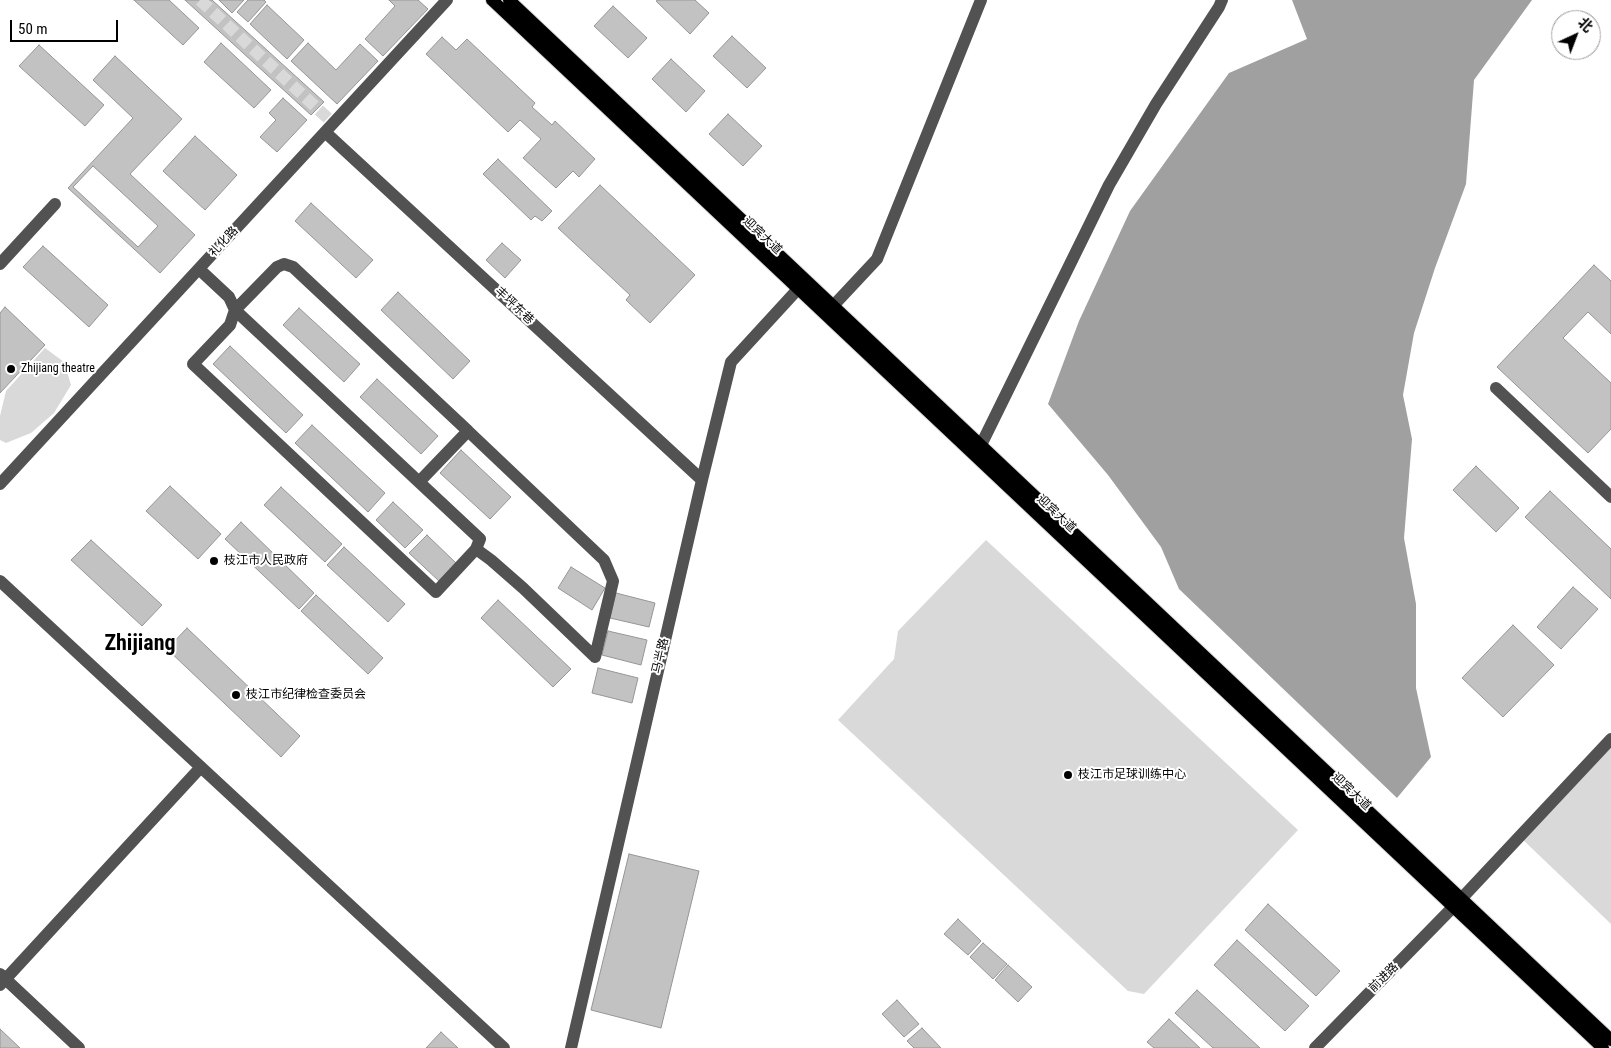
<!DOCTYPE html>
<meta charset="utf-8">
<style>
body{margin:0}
#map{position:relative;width:1611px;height:1048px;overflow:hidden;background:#fff;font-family:"Roboto Condensed","Noto Sans SC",sans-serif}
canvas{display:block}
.north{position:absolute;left:1551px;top:10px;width:50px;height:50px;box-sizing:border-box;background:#fff;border:1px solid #999;border-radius:50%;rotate:43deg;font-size:14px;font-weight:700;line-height:20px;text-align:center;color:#000}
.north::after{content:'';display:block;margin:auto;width:18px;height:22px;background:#000;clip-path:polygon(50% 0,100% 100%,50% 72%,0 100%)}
.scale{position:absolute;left:10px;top:20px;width:108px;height:22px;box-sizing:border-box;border:2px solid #000;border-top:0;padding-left:6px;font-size:15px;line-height:18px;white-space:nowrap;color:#000;-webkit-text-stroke:4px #fff;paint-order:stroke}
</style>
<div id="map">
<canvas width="1611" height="1048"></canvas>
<div class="north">北</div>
<div class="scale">50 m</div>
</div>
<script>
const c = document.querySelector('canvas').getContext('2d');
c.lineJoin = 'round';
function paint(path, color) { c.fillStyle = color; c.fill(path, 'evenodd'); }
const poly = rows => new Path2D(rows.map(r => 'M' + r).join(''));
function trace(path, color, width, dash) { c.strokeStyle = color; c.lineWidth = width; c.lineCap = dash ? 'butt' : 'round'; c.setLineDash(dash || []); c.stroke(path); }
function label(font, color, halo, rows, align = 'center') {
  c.font = font + ' "Roboto Condensed","Noto Sans SC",sans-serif'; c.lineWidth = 4; c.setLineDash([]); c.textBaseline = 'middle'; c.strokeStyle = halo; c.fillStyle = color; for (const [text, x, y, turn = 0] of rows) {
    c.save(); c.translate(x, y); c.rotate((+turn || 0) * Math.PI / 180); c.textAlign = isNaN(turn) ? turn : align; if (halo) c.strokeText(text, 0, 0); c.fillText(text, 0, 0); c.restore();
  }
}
paint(poly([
 [45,348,64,362,71,385,54,413,31,433,6,443,0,440,0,416,6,391],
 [986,540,1298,830,1144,994,1128,991,838,720,894,659,898,631],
 [1611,739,1611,924,1520,837]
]), '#d9d9d9');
paint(poly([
 [1292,0,1532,0,1474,80,1466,184,1435,268,1414,333,1403,395,1412,439,1404,538,1416,604,1416,688,1431,757,1397,798,1179,589,1161,547,1108,475,1048,404,1079,321,1130,211,1229,73,1307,39]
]), '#a0a0a0');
const building = poly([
 [134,0,169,0,199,28,183,45,134,0],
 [185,0,212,0,324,102,311,115,185,0],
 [219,0,244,0,232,13,219,0],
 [248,0,264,0,266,2,248,22,237,12,248,0],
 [389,0,418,0,428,9,383,56,365,39,395,6,389,0],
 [658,0,695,0,709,13,690,34,656,1,658,0],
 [267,5,304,40,287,59,250,24,267,5],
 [613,6,647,38,628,58,594,26,613,6],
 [732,36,766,68,747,88,713,56,732,36],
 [442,37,456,50,467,39,535,103,532,107,552,125,555,121,595,159,579,177,573,171,556,188,523,158,541,139,520,120,508,132,426,54,442,37],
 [221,43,271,90,254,108,204,62,221,43],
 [308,43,336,70,360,44,378,61,337,104,291,61,308,43],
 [39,45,104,105,85,126,19,66,39,45],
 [115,56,182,119,130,174,195,235,160,273,68,188,133,118,93,80,115,56],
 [671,59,705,91,686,112,652,79,671,59],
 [283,98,307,120,277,152,260,137,276,120,269,113,283,98],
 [728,114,762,146,743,166,709,134,728,114],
 [195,136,237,175,205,210,163,171,195,136],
 [498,159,552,211,542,221,535,216,531,220,483,174,498,159],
 [93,166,158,226,138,247,73,187,93,166],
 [600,185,695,275,650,323,626,300,630,295,558,228,600,185],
 [311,203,373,260,356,278,295,221,311,203],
 [502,243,521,260,505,278,486,260,502,243],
 [43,246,108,305,89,327,23,267,43,246],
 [1594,265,1611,281,1611,334,1588,312,1563,338,1611,383,1611,429,1588,453,1497,367,1594,265],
 [398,292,470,361,453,379,381,310,398,292],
 [5,307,45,345,0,393,0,313,5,307],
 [299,308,360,364,344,382,283,325,299,308],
 [230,346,303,415,286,433,213,364,230,346],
 [377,379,438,436,421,454,360,397,377,379],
 [312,425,385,493,368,512,295,443,312,425],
 [461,450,511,497,490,519,440,473,461,450],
 [1476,466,1519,508,1496,532,1453,490,1476,466],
 [170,486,221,534,198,559,146,511,170,486],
 [281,487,342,544,325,562,264,505,281,487],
 [1550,491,1611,549,1611,599,1525,517,1550,491],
 [393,502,423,530,405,548,376,520,393,502],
 [241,522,314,593,299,609,225,539,241,522],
 [427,535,456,563,439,581,409,553,427,535],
 [91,540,162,605,142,626,71,560,91,540],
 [344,547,405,604,388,622,327,565,344,547],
 [571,567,605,588,592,610,558,588,571,567],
 [1573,587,1598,609,1561,649,1537,627,1573,587],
 [616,593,655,603,649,627,610,618,616,593],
 [316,595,383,658,368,674,301,611,316,595],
 [498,600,571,669,553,687,481,618,498,600],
 [1513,625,1554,665,1503,717,1462,678,1513,625],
 [187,628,300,736,281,757,167,649,187,628],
 [608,631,647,640,641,665,602,655,608,631],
 [598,668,638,678,632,703,592,693,598,668],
 [629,854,699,871,661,1028,591,1010,629,854],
 [1268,904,1340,971,1316,996,1245,930,1268,904],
 [958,919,981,941,968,955,944,934,958,919],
 [1237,940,1309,1006,1285,1031,1214,965,1237,940],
 [983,943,1007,964,993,979,970,957,983,943],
 [1008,965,1032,987,1018,1002,995,980,1008,965],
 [1197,990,1260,1048,1213,1048,1175,1013,1197,990],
 [897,1000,919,1024,904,1037,882,1014,897,1000],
 [1169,1019,1200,1048,1154,1048,1147,1042,1169,1019],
 [922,1028,941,1048,914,1048,907,1041,922,1028],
 [0,1029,20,1048,0,1048,0,1029],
 [441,1032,458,1048,426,1048,441,1032]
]);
paint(building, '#c2c2c2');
trace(building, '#969696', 1);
trace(poly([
 [200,0,333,123]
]), '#d9d9d9', 12, [12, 6]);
const major = poly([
 [492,0,1603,1048],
 [509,0,1611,1040]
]);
trace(major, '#dbdbdb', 14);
trace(poly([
 [325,132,702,480],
 [0,264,55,204],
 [199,269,229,297,235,310,230,325,193,364,436,592,476,549,480,539,419,482,235,310,277,267,284,264,293,267,468,431,419,482],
 [833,306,877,259,981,0],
 [1496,388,1611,497],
 [468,431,604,560,613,581,595,657],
 [981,445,1109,185,1156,104,1219,7,1222,0],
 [0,484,447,0],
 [476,549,491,560,523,588,595,657],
 [0,581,504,1048],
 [0,974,79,1048],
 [0,985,201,767],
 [571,1048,702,480,731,362,798,289],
 [1315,1048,1461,899,1611,739]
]), '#525252', 12);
trace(major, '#000', 12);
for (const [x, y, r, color] of [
 [11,369,5,"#000"],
 [214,561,5,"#000"],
 [236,695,5,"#000"],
 [1068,775,5,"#000"]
]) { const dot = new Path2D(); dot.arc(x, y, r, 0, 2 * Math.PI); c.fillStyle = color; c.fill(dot); trace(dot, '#fff', 2); }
label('12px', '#000', '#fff', [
 ["迎宾大道",762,236,43],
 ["礼化路",224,242,-47],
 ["丰坪东巷",514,306,43],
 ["迎宾大道",1056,514,43],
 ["马半路",661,656,-77],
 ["迎宾大道",1351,792,43],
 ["前进路",1384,978,-45]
]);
label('12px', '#000', '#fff', [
 ["Zhijiang theatre",21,369],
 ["枝江市人民政府",224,561],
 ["枝江市纪律检查委员会",246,695],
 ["枝江市足球训练中心",1078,775]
], 'left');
label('bold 22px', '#000', '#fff', [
 ["Zhijiang",140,644]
]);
</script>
